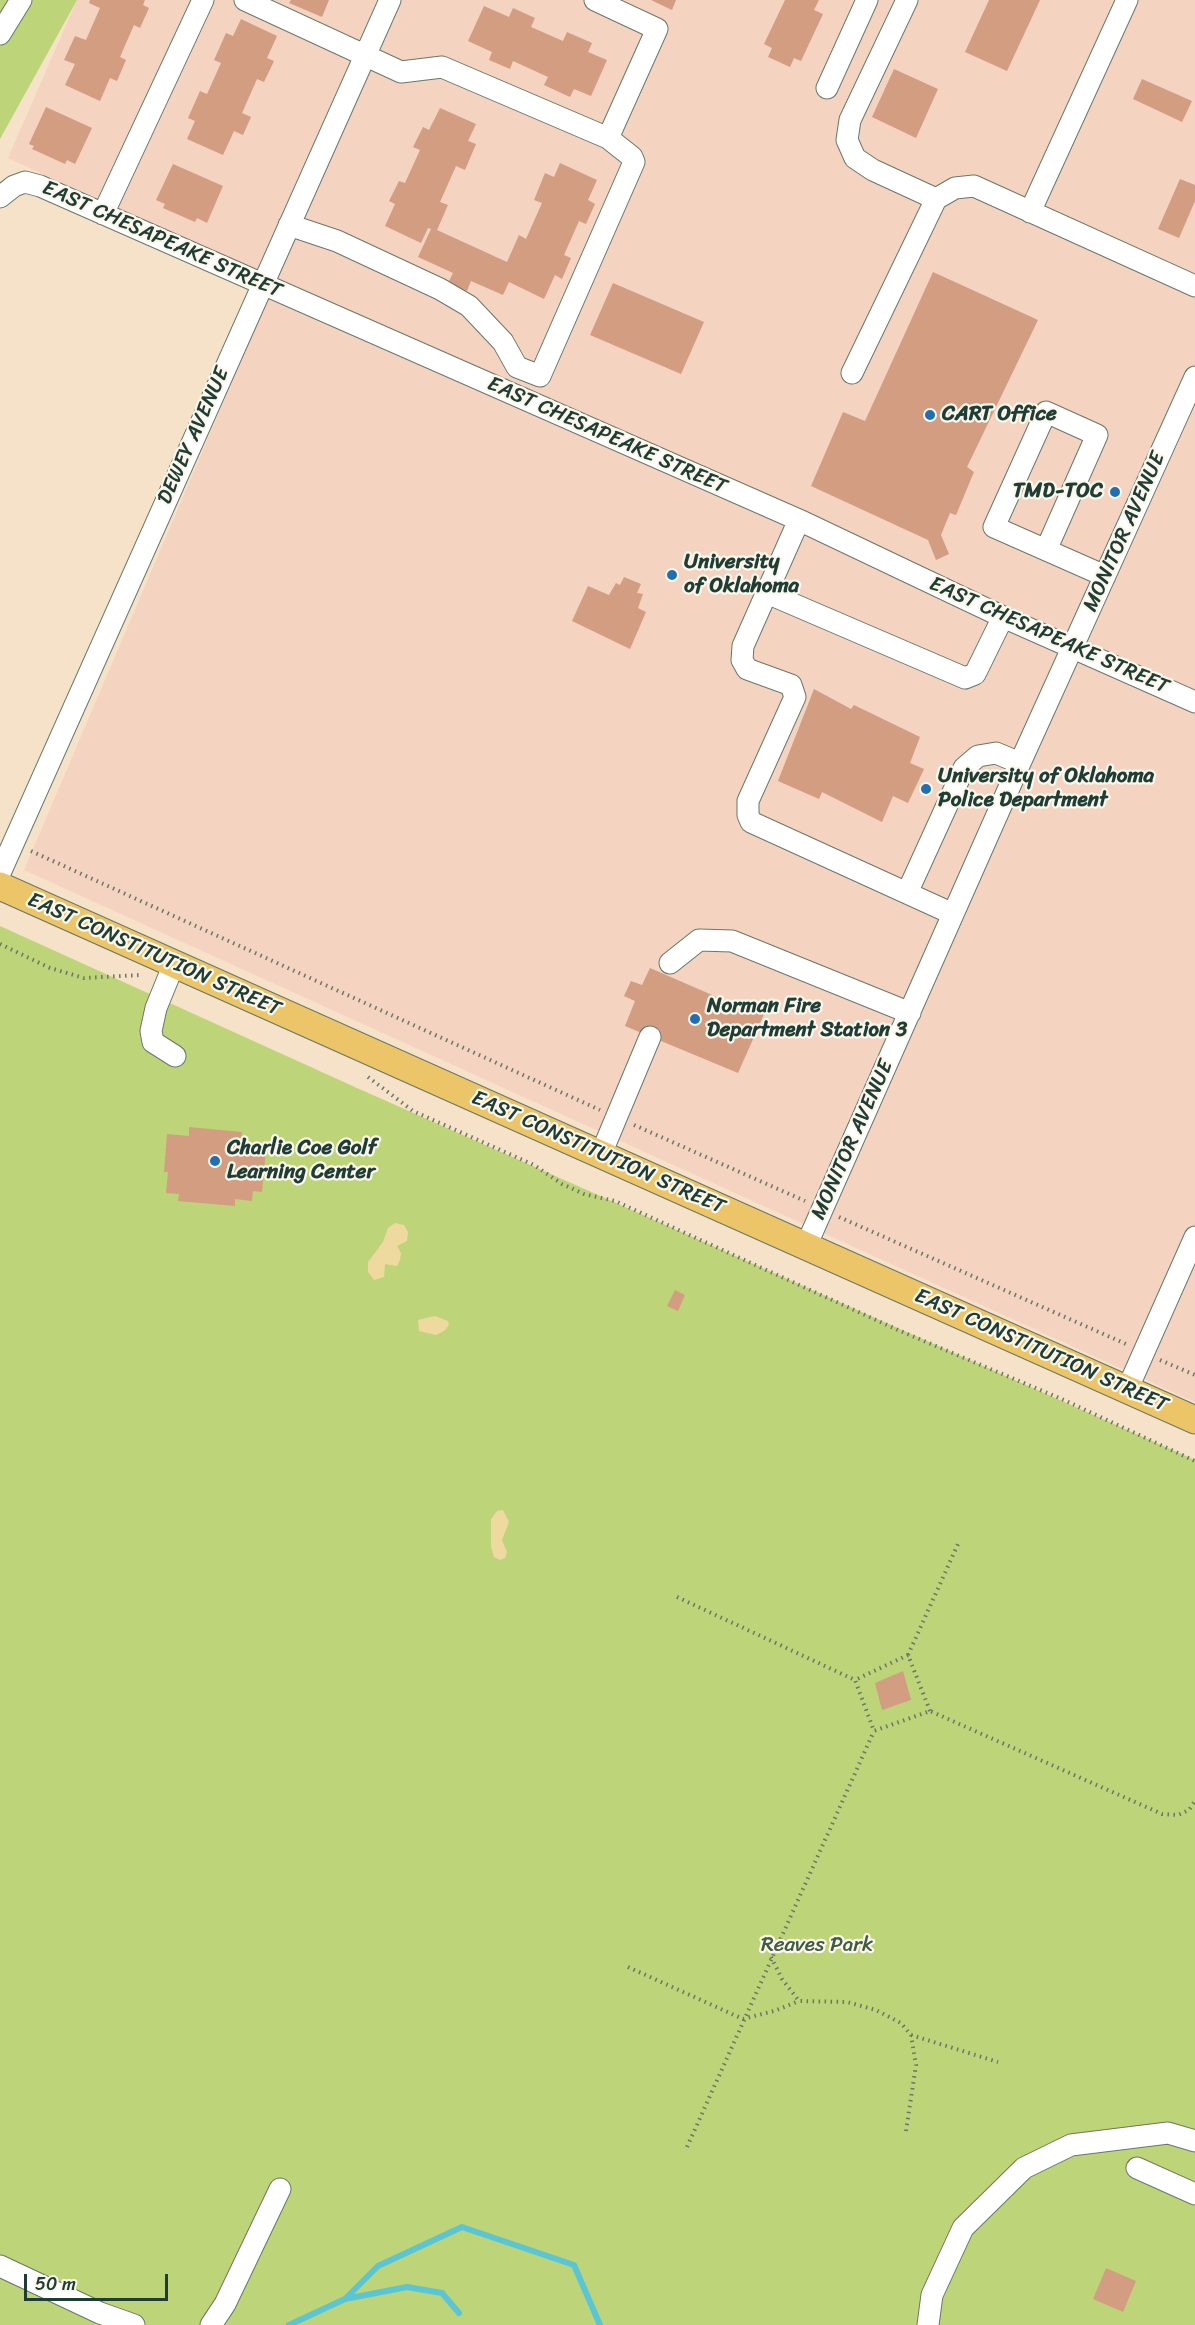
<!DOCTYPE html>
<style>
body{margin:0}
#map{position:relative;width:1195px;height:2325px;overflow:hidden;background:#f5e2c8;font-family:Sriracha,sans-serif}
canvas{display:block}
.scale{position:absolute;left:24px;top:2274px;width:144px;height:27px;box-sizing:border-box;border:3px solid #1f3d34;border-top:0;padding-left:8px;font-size:18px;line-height:21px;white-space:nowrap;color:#1f3d34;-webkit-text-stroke:4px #fbf7ec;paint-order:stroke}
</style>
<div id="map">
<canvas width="1195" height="2325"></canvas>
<div class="scale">50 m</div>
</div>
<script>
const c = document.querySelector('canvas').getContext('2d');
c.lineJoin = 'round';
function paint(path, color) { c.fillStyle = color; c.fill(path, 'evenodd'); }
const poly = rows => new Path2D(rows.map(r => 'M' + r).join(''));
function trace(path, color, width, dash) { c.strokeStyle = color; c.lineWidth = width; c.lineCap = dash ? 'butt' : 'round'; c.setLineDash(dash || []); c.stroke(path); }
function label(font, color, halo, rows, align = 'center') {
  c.font = font + ' Sriracha,sans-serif'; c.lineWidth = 4.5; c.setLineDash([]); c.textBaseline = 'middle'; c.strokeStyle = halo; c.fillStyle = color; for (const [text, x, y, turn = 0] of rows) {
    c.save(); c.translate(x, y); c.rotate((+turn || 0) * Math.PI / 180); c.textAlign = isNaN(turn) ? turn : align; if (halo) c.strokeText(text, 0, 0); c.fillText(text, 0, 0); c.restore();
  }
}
paint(poly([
 [77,0,1195,0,1195,1402,24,870,275,281,8,158]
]), '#f4d3c0');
paint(poly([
 [0,0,77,0,0,139],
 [0,926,357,1088,1195,1460,1195,2325,0,2325]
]), '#bed478');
paint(poly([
 [395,1223,404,1225,408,1232,407,1241,397,1246,401,1253,400,1260,397,1266,385,1264,384,1277,374,1280,368,1272,368,1262,383,1242,388,1228],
 [435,1316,448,1321,449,1325,444,1331,436,1335,419,1331,418,1320],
 [503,1510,509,1522,502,1540,507,1552,505,1558,500,1560,494,1557,491,1547,491,1519,497,1511]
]), '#eeda9e');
trace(poly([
 [345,2299,378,2266,462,2227,574,2265,600,2325],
 [289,2325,345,2299,407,2287,442,2293,459,2313]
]), '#5ac5d4', 6);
paint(poly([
 [90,0,145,0,143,5,149,8,140,28,134,25,120,57,126,60,117,81,110,78,100,101,65,85,75,64,64,60,75,36,86,40,100,8,89,3],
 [291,0,329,0,322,17,289,3],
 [651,0,676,0,672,10],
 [785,0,819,0,814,10,823,14,801,61,794,58,790,67,768,57,772,48,764,44],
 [989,0,1040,0,1007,71,965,52],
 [484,6,509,17,513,8,535,18,531,27,563,41,567,32,592,43,588,52,607,60,591,96,574,89,570,97,544,85,548,77,513,61,510,69,489,60,492,52,468,41],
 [241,19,277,36,267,58,274,61,264,82,257,79,242,113,251,117,243,135,234,131,223,155,187,139,195,121,188,118,200,91,207,94,221,63,214,60,226,33,233,36],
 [894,69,938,89,916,138,872,117],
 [1142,79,1192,101,1182,122,1133,99],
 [46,107,92,128,75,164,67,160,65,164,32,149,34,146,29,144],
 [440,108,476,124,468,141,476,144,465,170,456,166,440,202,448,205,437,230,507,262,519,235,526,239,542,203,534,200,545,173,554,177,560,163,597,180,588,200,595,204,586,224,579,221,564,255,571,258,562,279,555,275,544,299,509,282,503,295,471,281,467,291,448,283,453,273,418,257,431,229,428,228,421,243,385,226,395,204,389,201,399,181,405,183,420,150,413,147,423,127,429,130],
 [173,164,223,186,207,223,197,218,195,222,163,208,165,204,156,200],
 [1180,179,1195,185,1195,201,1179,238,1158,229],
 [933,272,1038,320,967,467,974,472,956,515,950,513,941,535,949,554,936,560,928,540,811,486,843,412,865,421],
 [613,283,704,322,681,374,590,335],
 [624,577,641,584,637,593,643,594,638,608,646,612,630,649,572,621,588,586,609,595,616,583,620,585],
 [814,689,851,709,854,705,920,737,910,763,924,769,908,803,893,796,882,822,822,792,819,799,778,781],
 [650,968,742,1008,745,1003,765,1012,738,1073,625,1026,635,1001,624,996,631,981,642,985],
 [189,1127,242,1132,240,1148,266,1150,262,1192,253,1191,252,1201,235,1199,235,1206,178,1201,179,1194,166,1193,168,1172,164,1172,167,1134,189,1136],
 [675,1290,685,1295,678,1311,667,1306],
 [903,1671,911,1700,882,1710,875,1683],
 [1106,2268,1136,2281,1123,2312,1093,2299]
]), '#d29d81');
const minor = poly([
 [245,0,401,72,442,67,608,138,632,157,634,162,540,376,517,367,503,342,469,306,440,289,337,241,289,225],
 [595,0,657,29,608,138],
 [907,0,850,120,847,140,855,158,873,170,936,199],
 [0,34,21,0],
 [827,88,867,0],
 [0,197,14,186,25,182,40,186,799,520,1003,617,1195,702],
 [1030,212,1127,0],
 [103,214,203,0],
 [852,373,936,199,955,188,974,186,1195,286],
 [799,520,743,646,742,660,747,669,791,685,795,697,748,801,748,815,751,822,953,914],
 [1046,550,1097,435,1046,412,994,527,1105,576],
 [767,593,965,678,975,674,1003,617],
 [0,873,390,0],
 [907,893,964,768,978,756,996,753,1020,763],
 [670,963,699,940,732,941,910,1013],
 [174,964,156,1008,151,1031,153,1042,175,1056],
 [601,1154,650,1037],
 [806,1246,1020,763,1195,377],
 [1127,1390,1195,1237],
 [1137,2168,1195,2194],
 [0,2266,100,2313,134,2325],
 [211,2325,225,2304,280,2189],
 [928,2325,932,2295,963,2228,1024,2168,1071,2145,1168,2133,1195,2141]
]);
const major = poly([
 [0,886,1195,1420]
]);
trace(minor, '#6a7768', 23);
trace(major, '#6a7768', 29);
trace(poly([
 [31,851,600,1110],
 [0,944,50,968,84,978,140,975],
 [368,1077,413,1111,534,1165,562,1184,584,1194,615,1201,898,1330,1064,1400,1195,1461],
 [634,1125,805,1201],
 [839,1217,1126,1344],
 [1160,1360,1195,1375],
 [677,1597,855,1680],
 [908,1655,958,1544],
 [930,1711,908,1655,855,1680,874,1731,930,1711,1162,1814,1178,1815,1189,1810,1195,1801],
 [771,1957,782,1979,799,2001,847,2002,876,2010,901,2023,911,2035,916,2065,906,2131],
 [628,1967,743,2019,774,2011,799,2001],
 [911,2035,998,2062],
 [687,2147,874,1731]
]), '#6a7768', 4, [1.5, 4.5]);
trace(minor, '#fff', 21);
trace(major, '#edc569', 27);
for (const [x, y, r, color] of [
 [930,415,6,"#1f6fb2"],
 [1115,492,6,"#1f6fb2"],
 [672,575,6,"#1f6fb2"],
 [926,789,6,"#1f6fb2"],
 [695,1019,6,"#1f6fb2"],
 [215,1161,6,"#1f6fb2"]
]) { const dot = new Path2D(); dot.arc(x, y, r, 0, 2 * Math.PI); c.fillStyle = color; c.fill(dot); trace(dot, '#fbf7ec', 2); }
label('21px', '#1f3d34', '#fbf7ec', [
 ["EAST CHESAPEAKE STREET",162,240,24],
 ["DEWEY AVENUE",194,436,-66],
 ["EAST CHESAPEAKE STREET",607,436,24],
 ["MONITOR AVENUE",1125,532,-66],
 ["EAST CHESAPEAKE STREET",1049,636,24],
 ["EAST CONSTITUTION STREET",154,955,24],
 ["MONITOR AVENUE",853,1140,-66],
 ["EAST CONSTITUTION STREET",598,1153,24],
 ["EAST CONSTITUTION STREET",1041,1351,24]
]);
label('bold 21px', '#1f3d34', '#fbf7ec', [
 ["CART Office",942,415],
 ["TMD-TOC",1103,492,"right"],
 ["University",684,563],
 ["of Oklahoma",684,587],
 ["University of Oklahoma",938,777],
 ["Police Department",938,801],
 ["Norman Fire",707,1007],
 ["Department Station 3",707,1031],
 ["Charlie Coe Golf",227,1149],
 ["Learning Center",227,1173]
], 'left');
label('21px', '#3f5b42', '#fbf7ec', [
 ["Reaves Park",817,1946]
]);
</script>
